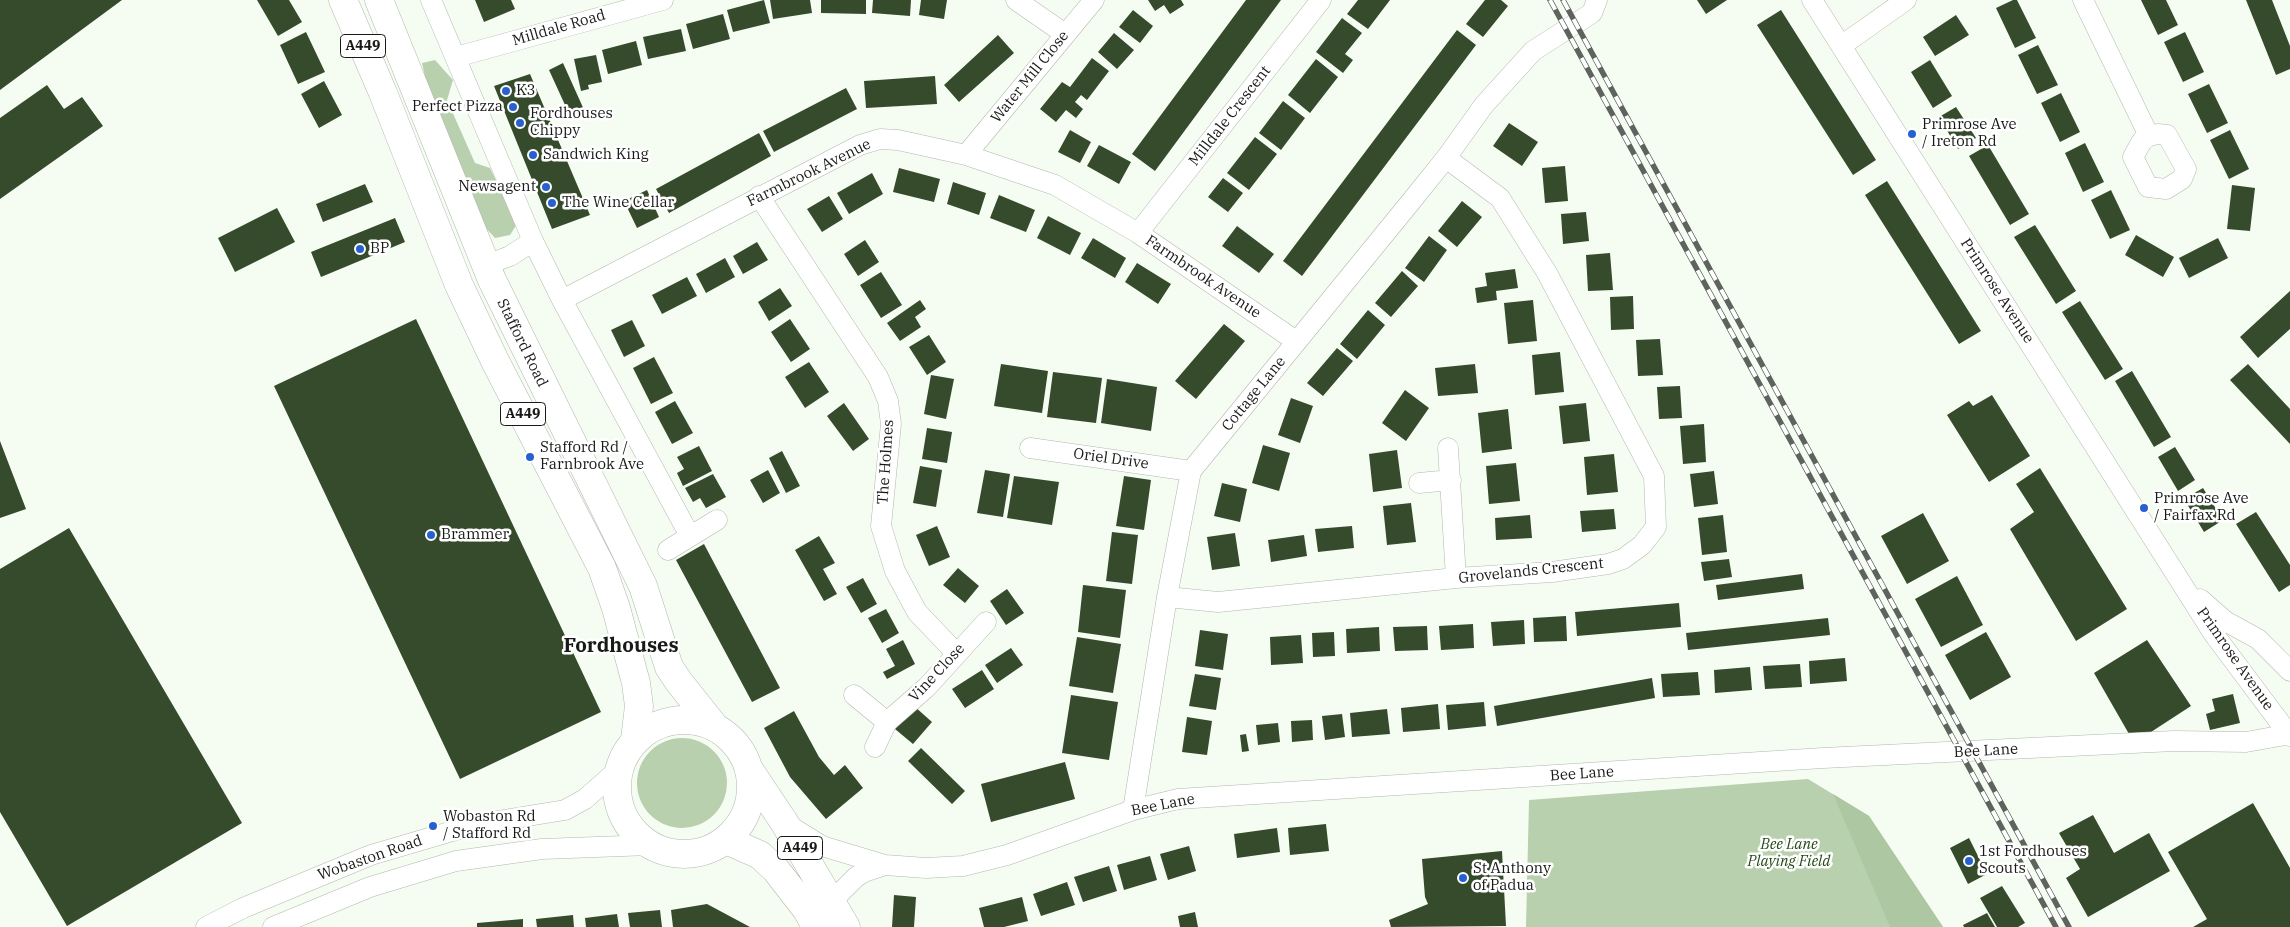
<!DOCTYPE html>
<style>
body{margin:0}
canvas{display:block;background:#f5fdf3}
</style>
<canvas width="2290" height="927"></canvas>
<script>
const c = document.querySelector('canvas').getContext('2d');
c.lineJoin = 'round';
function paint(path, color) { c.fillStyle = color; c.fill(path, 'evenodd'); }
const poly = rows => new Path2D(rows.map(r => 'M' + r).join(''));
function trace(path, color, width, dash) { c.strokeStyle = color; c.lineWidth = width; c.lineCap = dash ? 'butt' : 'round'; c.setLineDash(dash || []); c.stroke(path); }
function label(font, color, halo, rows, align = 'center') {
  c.font = font + ' "IBM Plex Serif",serif'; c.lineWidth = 5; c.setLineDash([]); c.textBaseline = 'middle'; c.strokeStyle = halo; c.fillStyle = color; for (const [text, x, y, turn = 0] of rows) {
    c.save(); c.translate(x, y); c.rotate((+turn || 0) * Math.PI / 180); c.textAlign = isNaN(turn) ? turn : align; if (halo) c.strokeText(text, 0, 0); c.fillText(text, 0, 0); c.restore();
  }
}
paint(poly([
 [435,60,453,80,447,100,475,163,490,168,517,224,510,235,495,238,482,224,426,81,422,63],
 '637 783a45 45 0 1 1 90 0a45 45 0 1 1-90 0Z',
 [1808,779,1869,816,1943,927,1526,927,1529,800]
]), '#b8d0ae');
paint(poly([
 [1833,794,1869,816,1943,927,1890,927]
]), '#aec7a3');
paint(poly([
 [0,0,122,0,0,90],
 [257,0,289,0,302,22,278,36],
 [475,0,511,0,515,9,484,22],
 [764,0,770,23,733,32,727,10],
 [770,0,810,0,812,13,773,19],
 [821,0,866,0,866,14,821,13],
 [873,0,911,0,910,16,872,13],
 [921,0,947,0,944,19,919,15],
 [1148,0,1181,0,1184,5,1170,14,1164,5,1155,11],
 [1246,0,1281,0,1155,171,1132,154],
 [1358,0,1390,0,1368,29,1347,14],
 [1485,0,1501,0,1508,6,1483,37,1466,24],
 [1697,0,1727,0,1706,14],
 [2013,0,2017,0,2036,38,2015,48,1996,8],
 [2141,0,2166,0,2178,25,2158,35],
 [2246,0,2272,0,2290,46,2290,69,2276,75],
 [1133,10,1153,26,1140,43,1119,27],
 [1781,10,1876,160,1853,175,1757,25],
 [723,14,730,39,693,49,686,24],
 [1956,15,1969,35,1935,56,1923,37],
 [1342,18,1362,33,1345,54,1353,60,1343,73,1316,52],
 [681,29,686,51,648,59,643,37],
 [1457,30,1476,45,1302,276,1283,261],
 [306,32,325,72,298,84,280,45],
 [2185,32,2204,72,2183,82,2164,42],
 [1114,33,1134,50,1117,69,1098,52],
 [998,35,1014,53,959,102,944,85],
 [636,41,642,65,608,74,602,50],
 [2038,45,2058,85,2037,94,2018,55],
 [596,55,602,82,588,85,589,89,581,91,574,59],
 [1092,58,1109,71,1087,100,1081,95,1075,102,1083,109,1076,118,1066,110,1056,122,1040,109,1062,82,1070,87],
 [1316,59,1338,77,1310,113,1288,95],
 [1930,60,1952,96,1933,108,1911,72],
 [563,63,585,112,571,118,549,70],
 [530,74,590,215,552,229,494,86],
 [935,76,937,104,866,108,864,81],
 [324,81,342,115,319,128,301,94],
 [2209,84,2228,123,2207,133,2188,94],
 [47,85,64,109,82,97,103,126,0,199,0,118],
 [846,88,857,109,774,152,763,131],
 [2061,93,2080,132,2060,142,2041,103],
 [1283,101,1305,118,1281,150,1259,133],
 [1956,107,1976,138,1958,149,1939,117],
 [1509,123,1538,142,1522,166,1493,146],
 [1070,130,1091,142,1080,163,1058,152],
 [2230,130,2249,169,2229,179,2210,140],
 [759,133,771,156,669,213,656,189],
 [1255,137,1277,154,1249,190,1227,173],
 [2085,143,2104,182,2083,192,2065,153],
 [1099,145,1131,162,1119,184,1087,166],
 [1988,145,2029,214,2010,225,1969,156],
 [1565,166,1568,201,1545,203,1542,168],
 [899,168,940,179,934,202,893,192],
 [872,173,883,194,849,214,837,193],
 [1223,178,1243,193,1228,212,1208,197],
 [1887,181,1981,331,1959,344,1865,195],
 [953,182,986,193,979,215,947,204],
 [365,184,373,202,323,222,316,204],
 [2232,185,2255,188,2250,231,2227,229],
 [647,190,659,217,637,228,624,201],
 [2111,190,2130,230,2110,239,2091,200],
 [999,195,1035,210,1026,232,990,218],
 [829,196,843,219,822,232,807,209],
 [1462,201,1482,217,1457,247,1438,231],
 [277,208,295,242,235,272,218,238],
 [1586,212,1589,241,1563,244,1561,214],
 [1048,216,1081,233,1070,255,1037,238],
 [395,218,405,242,321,277,311,252],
 [2035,225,2076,291,2056,304,2014,237],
 [1237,226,1274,254,1259,273,1222,246],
 [2136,235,2174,257,2163,277,2125,255],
 [1429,236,1447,250,1424,282,1405,268],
 [1093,238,1126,258,1115,278,1081,258],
 [2218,238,2228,258,2189,278,2179,258],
 [865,240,879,262,858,276,844,254],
 [757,242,768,260,743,274,733,256],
 [1610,253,1613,290,1588,291,1586,255],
 [725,258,735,277,706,293,696,274],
 [1137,263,1171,284,1158,304,1125,282],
 [1515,269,1518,288,1496,291,1497,300,1477,303,1475,288,1487,286,1485,273],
 [1402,271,1418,286,1391,317,1375,303],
 [881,272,902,305,881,318,860,285],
 [687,277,697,296,662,314,652,295],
 [780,288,792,306,769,321,758,302],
 [2290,291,2290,329,2258,358,2240,337],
 [1633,296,1634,329,1611,330,1610,297],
 [920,300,926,309,915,317,921,327,900,341,887,323],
 [1533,300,1537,341,1508,344,1504,303],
 [2080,301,2123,369,2105,380,2062,312],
 [1368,310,1385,325,1357,359,1340,344],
 [416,319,601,712,460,779,274,386],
 [790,319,810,349,791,362,771,332],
 [632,320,645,346,624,357,611,330],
 [1224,324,1245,341,1196,399,1175,381],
 [929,335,946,362,927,375,909,347],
 [1660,339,1663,375,1638,376,1636,340],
 [1337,348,1353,361,1323,396,1307,383],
 [1560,352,1564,392,1535,395,1532,355],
 [654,357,673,393,651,404,633,368],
 [809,362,829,392,805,408,785,377],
 [1001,364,1048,371,1042,413,994,406],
 [1475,364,1478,393,1438,396,1435,368],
 [2248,364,2290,409,2290,444,2230,380],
 [2132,371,2171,437,2154,447,2115,381],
 [1053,372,1102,378,1096,423,1047,417],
 [931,375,954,379,946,419,924,414],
 [1107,379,1157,387,1151,431,1101,423],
 [1680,386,1682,418,1659,419,1657,387],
 [1405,390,1429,408,1406,441,1382,423],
 [1992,395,2030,456,1989,482,1947,415,1969,401,1973,406],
 [1291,398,1313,406,1300,443,1278,435],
 [675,401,693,433,672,444,655,412],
 [844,403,869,439,853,451,827,416],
 [1586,403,1590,441,1563,444,1559,406],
 [1508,409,1512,449,1482,453,1478,413],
 [1704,424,1706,462,1683,464,1680,426],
 [927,428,952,432,947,463,922,459],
 [0,441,26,509,0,518],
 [1263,445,1290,453,1279,491,1252,483],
 [699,446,712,471,683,486,677,473,684,469,677,457],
 [2175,447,2195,480,2178,491,2158,457],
 [1397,450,1402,488,1373,492,1369,454],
 [782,451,800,486,786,493,769,458],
 [1614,454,1618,492,1587,495,1584,457],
 [1516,463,1520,501,1489,504,1486,466],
 [920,466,942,470,936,507,913,503],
 [2040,468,2127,609,2076,641,2010,529,2034,512,2016,484],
 [768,470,780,493,763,503,750,480],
 [985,470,1010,474,1003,517,977,513],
 [1714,471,1718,504,1694,507,1690,474],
 [713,474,726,497,706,508,700,498,693,502,685,488],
 [1014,476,1059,482,1052,525,1007,518],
 [1124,476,1151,480,1144,530,1116,526],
 [1222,483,1247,489,1240,522,1214,516],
 [2203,488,2223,520,2204,532,2184,499],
 [1411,503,1416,542,1387,545,1383,506],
 [1614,509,1616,529,1582,532,1580,511],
 [2256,512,2290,565,2290,585,2279,592,2236,524],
 [1923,513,1949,561,1907,584,1881,536],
 [1530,515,1532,538,1496,540,1495,518],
 [1723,515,1727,552,1702,555,1698,518],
 [937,526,950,557,929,566,916,535],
 [1352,526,1354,548,1318,552,1315,529],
 [69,528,242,823,67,926,0,812,0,569],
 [1112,532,1138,535,1132,584,1106,581],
 [1235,533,1240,566,1212,570,1207,537],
 [1304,535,1307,556,1271,562,1268,540],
 [819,536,835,563,823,569,837,594,824,601,795,550],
 [704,544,780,688,752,702,676,560],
 [1729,559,1732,577,1704,581,1701,562],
 [958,568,979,586,965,603,943,585],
 [1802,574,1804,589,1718,600,1716,585],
 [1957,576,1983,625,1941,647,1915,599],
 [863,578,877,604,861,613,846,587],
 [1083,585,1126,590,1120,638,1078,632],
 [1007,589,1024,613,1006,625,990,601],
 [1679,603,1681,627,1577,636,1575,612],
 [886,609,899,633,882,643,868,618],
 [1566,616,1567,641,1534,642,1533,618],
 [1828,618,1830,635,1688,650,1686,633],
 [1524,620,1525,644,1493,646,1491,622],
 [1473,624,1474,648,1441,650,1439,626],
 [1427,626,1428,650,1395,651,1393,627],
 [1379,627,1380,651,1347,653,1346,629],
 [1200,630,1228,634,1223,670,1195,666],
 [1334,632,1335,656,1313,657,1312,633],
 [1986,632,2011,677,1970,700,1945,655],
 [1301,635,1303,663,1271,665,1270,637],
 [1077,637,1121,644,1113,693,1069,686],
 [903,640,915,664,887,679,883,672,895,666,886,649],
 [2147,640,2191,706,2151,732,2129,734,2094,673],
 [1011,648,1023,665,997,683,985,665],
 [1845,658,1847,681,1810,684,1809,661],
 [1800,664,1802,687,1765,689,1763,666],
 [1750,667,1752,690,1715,693,1714,670],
 [982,670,994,689,965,708,952,689],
 [1698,672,1700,695,1663,697,1661,674],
 [1195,674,1221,678,1216,710,1189,706],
 [1652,678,1655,698,1497,726,1494,706],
 [2233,694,2240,723,2210,730,2206,714,2215,711,2212,699],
 [1071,695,1118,702,1109,760,1062,753],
 [1484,702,1486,726,1448,730,1446,705],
 [1438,704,1440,729,1403,732,1401,708],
 [914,706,932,722,913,744,895,729],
 [1387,709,1390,734,1352,737,1350,713],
 [794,711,819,757,834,775,845,765,863,788,826,819,790,777,764,728],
 [1342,714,1345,737,1325,740,1322,716],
 [1187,717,1212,721,1207,755,1182,752],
 [1312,720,1313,740,1292,742,1291,721],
 [1278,723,1280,742,1258,745,1256,725],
 [1246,734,1249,751,1242,752,1240,735],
 [921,748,965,791,952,804,908,761],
 [1065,762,1075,799,991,822,981,784],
 [2253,803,2290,868,2290,927,2193,927,2207,919,2168,852],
 [2093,815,2114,853,2149,833,2170,871,2088,917,2066,878,2080,869,2059,833],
 [1326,824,1329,851,1290,855,1288,828],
 [1277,828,1280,852,1237,858,1234,834],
 [1969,838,1987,874,1968,884,1950,848],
 [1189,846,1196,871,1168,880,1160,854],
 [1502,851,1506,926,1391,927,1389,920,1428,904,1425,897,1422,859],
 [1150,856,1157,880,1124,890,1117,865],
 [1109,866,1117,891,1083,902,1074,877],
 [1067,882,1075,905,1041,916,1033,894],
 [2002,886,2025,923,2018,927,1997,927,1980,898],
 [894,895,916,897,914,927,892,927],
 [1022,897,1028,921,1004,927,984,927,979,908],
 [707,904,750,927,673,927,671,910],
 [660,910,662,927,630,927,628,913],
 [1195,912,1198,927,1180,927,1178,916],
 [1987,913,1995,927,1964,927,1963,925],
 [617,914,619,927,586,927,585,918],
 [573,915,574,927,537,927,536,919],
 [523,919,523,927,477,927,477,923]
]), '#364b2c');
const minor = poly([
 [431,0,533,241,562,300,690,536],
 [1016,0,1065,34],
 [1812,0,2213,633,2290,736],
 [2083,0,2149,136],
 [1841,46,1906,0],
 [456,57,663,0],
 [2158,134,2167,135,2186,169,2182,179,2166,189,2148,187,2133,157,2142,141,2149,136,2158,134],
 [966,155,1094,0],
 [759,196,878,377,888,401,891,424,881,526,895,571,917,612,956,653],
 [1138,233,1321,0],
 [486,265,510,256,533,241],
 [562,300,860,145,880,139,898,140,966,155,1055,185,1138,233,1296,341],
 [1030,448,1191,471],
 [1448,448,1456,578],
 [1419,483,1451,480],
 [668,550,717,520],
 [1167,597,1218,602,1456,578,1552,572,1608,564,1623,559,1642,545,1656,527,1654,476,1547,273,1500,198,1446,158],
 [2200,599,2225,621,2258,639,2290,671],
 [854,695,887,722],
 [875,747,887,722,927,687,986,622],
 [1133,810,1167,597,1191,471,1409,204,1446,158,1484,105,1533,51,1592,13,1597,0],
 [788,825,822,846,885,865,926,868,963,866,1007,855,1133,810,1178,799,1823,758,2174,741,2246,742,2290,734],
 [832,901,856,877,864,872,885,865],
 [206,927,243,908,371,855,473,825,565,810,585,799,619,769],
 [273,927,370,887,456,861,542,849,650,845]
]);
const highway = poly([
 [343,0,383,93,459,285,495,361,602,568,616,608,636,683,639,706,635,740],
 [379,0,492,280,643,586,669,667,679,682,714,726],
 '617 787a67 67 0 1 1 134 0a67 67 0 1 1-134 0Z',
 [750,771,784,822,846,927],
 [726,840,760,855,776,870,807,910,816,927]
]);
trace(minor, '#b1b8ae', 21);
trace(highway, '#b1b8ae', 29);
trace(minor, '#fff', 20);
trace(highway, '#fff', 28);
const rail = poly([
 [1550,0,2056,927],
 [1563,0,2069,927]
]);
trace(rail, '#5e635d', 5.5);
trace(rail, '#fff', 4, [11]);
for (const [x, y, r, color] of [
 [506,91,5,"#2861cf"],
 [513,107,5,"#2861cf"],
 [520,123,5,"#2861cf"],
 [1912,134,5,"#2861cf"],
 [533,155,5,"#2861cf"],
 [546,187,5,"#2861cf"],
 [552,203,5,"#2861cf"],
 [360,249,5,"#2861cf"],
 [530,457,5,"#2861cf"],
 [2144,508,5,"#2861cf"],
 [431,535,5,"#2861cf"],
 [433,826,5,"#2861cf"],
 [1969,861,5,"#2861cf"],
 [1463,878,5,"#2861cf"]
]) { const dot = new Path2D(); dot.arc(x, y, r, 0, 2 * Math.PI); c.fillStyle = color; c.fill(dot); trace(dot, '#fff', 2); }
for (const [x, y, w] of [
 [363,46,45],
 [523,414,45],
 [800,848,45]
]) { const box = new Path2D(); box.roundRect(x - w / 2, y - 11.5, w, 23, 4); c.fillStyle = '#fff'; c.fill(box); trace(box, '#171a16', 1); }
label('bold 14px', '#171a16', null, [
 ["A449",363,46],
 ["A449",523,414],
 ["A449",800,848]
]);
label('15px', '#171a16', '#fff', [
 ["Milldale Road",559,28,-16],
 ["Water Mill Close",1030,77,-51],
 ["Milldale Crescent",1230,116,-52],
 ["Farmbrook Avenue",809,173,-26],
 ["Farmbrook Avenue",1203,277,34],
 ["Primrose Avenue",1997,291,57],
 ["Stafford Road",522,343,64],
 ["Cottage Lane",1254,394,-51],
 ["Oriel Drive",1111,459,8],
 ["The Holmes",886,462,-86],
 ["Grovelands Crescent",1531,571,-6],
 ["Primrose Avenue",2235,659,55],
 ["Vine Close",937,673,-47],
 ["Bee Lane",1986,751,-3],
 ["Bee Lane",1582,774,-4],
 ["Bee Lane",1163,805,-11],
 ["Wobaston Road",370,858,-19]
]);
label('15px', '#171a16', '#fff', [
 ["K3",516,91],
 ["Perfect Pizza",503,107,"right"],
 ["Fordhouses",530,114],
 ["Chippy",530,131],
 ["Primrose Ave",1922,125],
 ["/ Ireton Rd",1922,142],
 ["Sandwich King",543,155],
 ["Newsagent",536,187,"right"],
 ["The Wine Cellar",562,203],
 ["BP",370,249],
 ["Stafford Rd /",540,448],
 ["Farnbrook Ave",540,465],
 ["Primrose Ave",2154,499],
 ["/ Fairfax Rd",2154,516],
 ["Brammer",441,535],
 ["Wobaston Rd",443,817],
 ["/ Stafford Rd",443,834],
 ["1st Fordhouses",1979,852],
 ["Scouts",1979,869],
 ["St Anthony",1473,869],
 ["of Padua",1473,886]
], 'left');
label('italic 15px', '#264816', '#fff', [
 ["Bee Lane",1789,845],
 ["Playing Field",1789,862]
]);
label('bold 20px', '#171a16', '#fff', [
 ["Fordhouses",621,646]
]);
</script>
